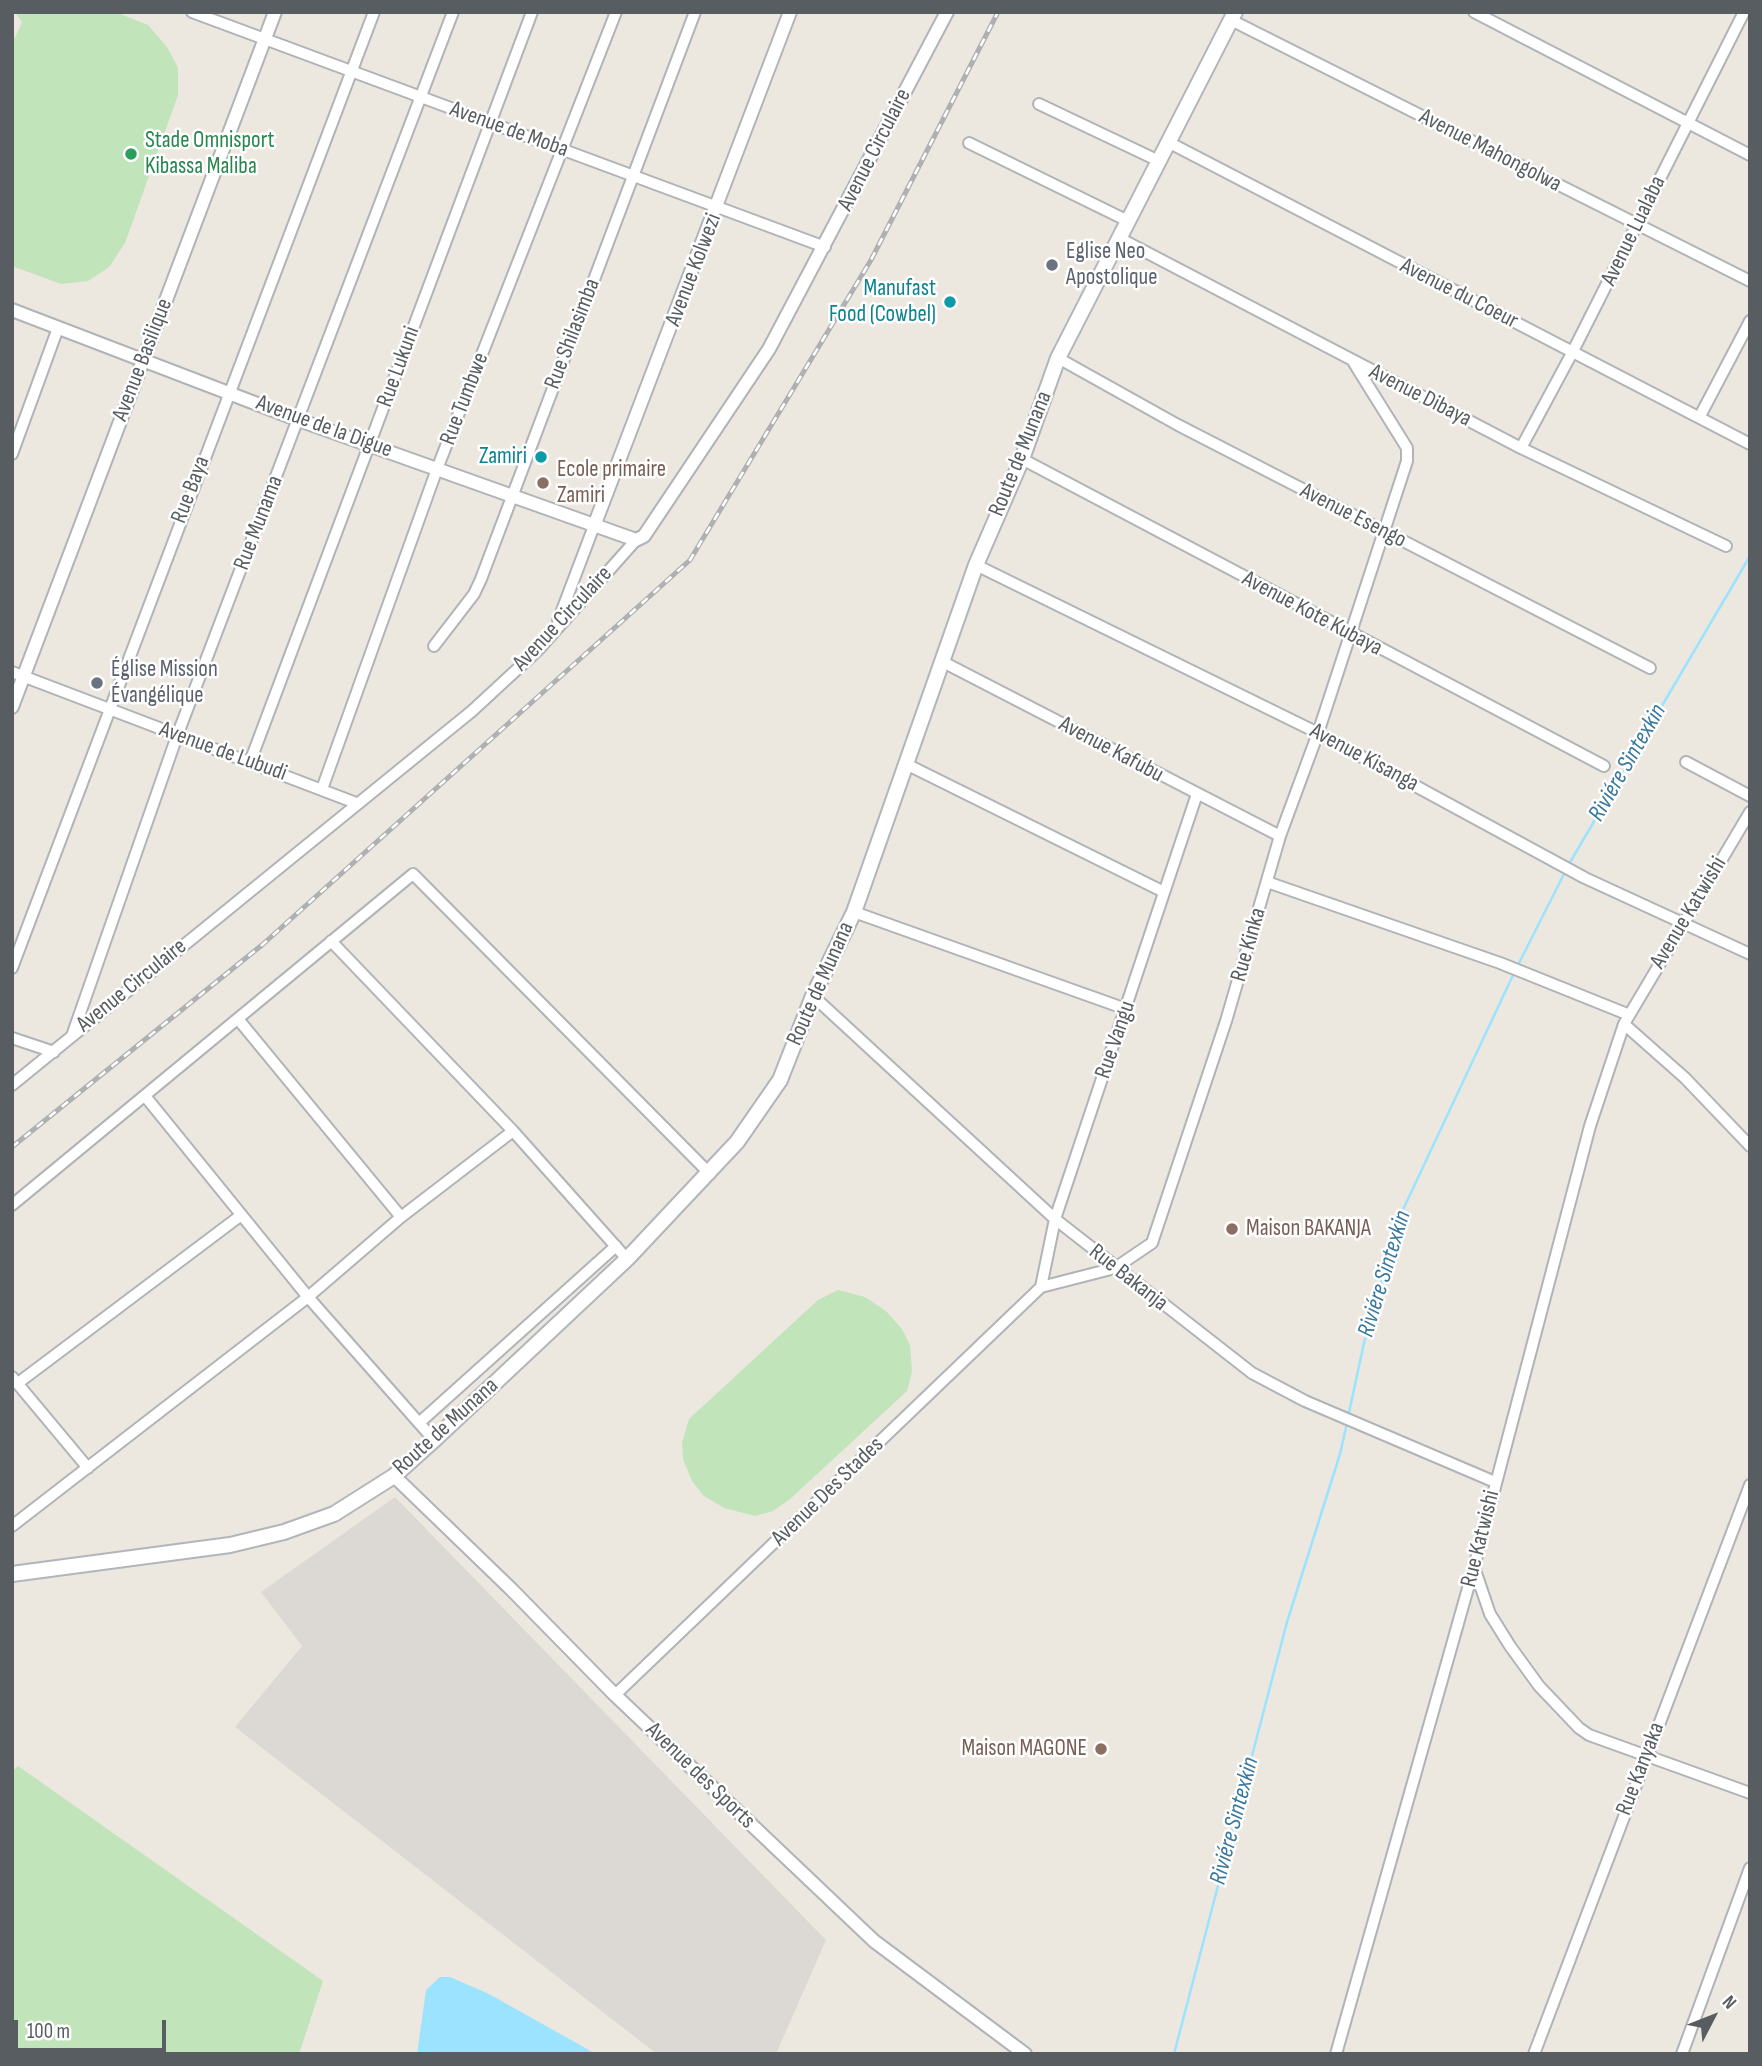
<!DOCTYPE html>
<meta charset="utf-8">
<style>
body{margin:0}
#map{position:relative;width:1762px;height:2066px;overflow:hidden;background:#ece7df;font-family:"Sofia Sans Condensed",sans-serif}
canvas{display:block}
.frame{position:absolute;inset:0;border:14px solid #585d61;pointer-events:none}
.north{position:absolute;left:1678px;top:1982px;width:70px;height:70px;-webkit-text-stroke:5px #fff;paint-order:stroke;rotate:48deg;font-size:19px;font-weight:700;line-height:28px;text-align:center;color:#585d61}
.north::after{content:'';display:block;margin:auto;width:24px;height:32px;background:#585d61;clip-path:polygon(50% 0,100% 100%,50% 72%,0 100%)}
.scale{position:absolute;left:14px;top:2020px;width:152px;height:32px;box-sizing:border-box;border:4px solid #585d61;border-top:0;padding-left:9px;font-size:21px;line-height:24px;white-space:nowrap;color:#585d61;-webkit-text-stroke:5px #fff;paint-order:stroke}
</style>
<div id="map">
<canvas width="1762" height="2066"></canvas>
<div class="frame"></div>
<div class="north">N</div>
<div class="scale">100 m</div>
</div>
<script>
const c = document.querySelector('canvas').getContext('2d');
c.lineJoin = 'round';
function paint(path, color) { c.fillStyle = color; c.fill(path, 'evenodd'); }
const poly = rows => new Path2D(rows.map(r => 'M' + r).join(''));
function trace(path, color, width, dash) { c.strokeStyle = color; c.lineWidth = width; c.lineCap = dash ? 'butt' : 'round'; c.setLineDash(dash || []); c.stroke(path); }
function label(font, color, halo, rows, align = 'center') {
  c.font = font + ' "Sofia Sans Condensed",sans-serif'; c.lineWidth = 5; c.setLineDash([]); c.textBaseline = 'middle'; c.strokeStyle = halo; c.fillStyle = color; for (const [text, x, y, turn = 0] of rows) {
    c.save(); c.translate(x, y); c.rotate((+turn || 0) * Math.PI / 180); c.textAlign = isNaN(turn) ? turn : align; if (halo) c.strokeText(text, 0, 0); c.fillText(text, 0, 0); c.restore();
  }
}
paint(poly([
 [395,1497,826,1940,776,2054,657,2054,235,1727,302,1646,261,1592]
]), '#dcd9d4');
paint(poly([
 [15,12,115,12,148,25,167,47,178,68,178,95,125,243,109,267,88,281,61,284,12,266,12,37,15,38,22,22],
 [838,1290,865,1297,886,1311,902,1329,910,1345,912,1371,907,1391,789,1500,773,1511,755,1516,724,1508,704,1496,692,1481,683,1459,682,1443,689,1419,818,1300],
 [18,1766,323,1981,299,2054,12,2054,12,1772]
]), '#c1e4bb');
paint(poly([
 [440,1977,450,1977,489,1994,596,2054,417,2054,426,1990]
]), '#9ce3ff');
trace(poly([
 [1569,864,1750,556],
 [1517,967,1566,870],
 [1348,1417,1364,1343,1401,1214,1514,973],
 [1174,2054,1287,1622,1340,1454,1347,1423]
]), '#9ce3ff', 2.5);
const minor = poly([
 [192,12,825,247],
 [1474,12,1750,155],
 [1231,20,1750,281],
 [1039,104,1159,161],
 [1168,142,1750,444],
 [969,143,1128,221],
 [1119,238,1521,448,1726,546],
 [1058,358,1178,425,1650,668],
 [1700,416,1750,321],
 [1521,448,1572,353,1744,12],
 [12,454,58,328],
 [1022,459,1604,766],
 [976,565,1318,733,1585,878,1750,954],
 [558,621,594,526],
 [434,646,474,594,481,579,695,12],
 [943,662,1280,836],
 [12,672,356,803],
 [250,762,532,12],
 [1686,762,1750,796],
 [906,764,1164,892],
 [322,789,437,469,616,12],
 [1267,882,1500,963,1627,1014],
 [854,912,1126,1009],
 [331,941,513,1131,627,1259],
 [12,968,374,12],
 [813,996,1055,1219,1252,1373,1305,1401,1495,1482],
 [238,1019,401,1217],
 [1624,1024,1685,1078,1750,1146],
 [72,1036,177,736,453,12],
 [12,1038,54,1052],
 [12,1085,472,711,538,650,636,540],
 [145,1096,308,1297,434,1440],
 [12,1205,413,874,710,1174],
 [1041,1287,1055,1219,1197,794],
 [12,1377,88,1468],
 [18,1383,240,1216],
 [419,1423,616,1246],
 [12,1526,308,1297,401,1217,513,1131],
 [1475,1570,1490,1614,1510,1646,1539,1686,1579,1728,1589,1735,1750,1793],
 [615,1695,1041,1287,1115,1268,1152,1243,1226,1021,1280,836,1318,733,1407,461,1407,448,1354,363],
 [1336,2054,1474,1567,1590,1126,1624,1024,1750,812],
 [1534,2054,1750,1485],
 [1682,2054,1750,1868]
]);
const tertiary = poly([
 [12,310,299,420,636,540,644,536,769,349,947,12],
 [594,526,790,12],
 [12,707,275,12],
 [394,1476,511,1589,615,1695,874,1941,1025,2054]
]);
const secondary = poly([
 [12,1574,230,1545,284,1532,334,1514,394,1476,434,1440,627,1259,737,1142,780,1080,813,996,854,912,976,565,1022,459,1058,358,1235,12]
]);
trace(minor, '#b0b4b8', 14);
trace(tertiary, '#b0b4b8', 16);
trace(secondary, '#b1b6bb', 18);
trace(minor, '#fff', 10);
trace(tertiary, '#fff', 12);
trace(secondary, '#fff', 14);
const rail = poly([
 [12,1147,262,945,690,560,871,260,998,12]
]);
trace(rail, '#afb0b1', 5);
trace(rail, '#fff', 2.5, [8]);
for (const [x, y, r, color] of [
 [131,154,7,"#2e9e5b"],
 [1052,265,7,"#6b7280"],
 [950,302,7,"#0f9aa8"],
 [541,457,7,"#0f9aa8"],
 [543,483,7,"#8d6e63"],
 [97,683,7,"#6b7280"],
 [1232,1229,7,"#8d6e63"],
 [1101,1749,7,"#8d6e63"]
]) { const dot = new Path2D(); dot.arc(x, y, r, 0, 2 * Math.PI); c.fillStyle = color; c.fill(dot); trace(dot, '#fff', 2.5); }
label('23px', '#585d61', '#fff', [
 ["Avenue de Moba",509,130,20],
 ["Avenue Circulaire",875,150,-63],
 ["Avenue Mahongolwa",1490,151,27],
 ["Avenue Lualaba",1634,231,-64],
 ["Avenue Kolwezi",694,270,-69],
 ["Avenue du Coeur",1459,294,27],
 ["Rue Shilasimba",573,334,-69],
 ["Avenue Basilique",143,360,-69],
 ["Rue Lukuni",399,367,-70],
 ["Avenue Dibaya",1420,396,27],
 ["Rue Tumbwe",465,399,-69],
 ["Avenue de la Digue",324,427,20],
 ["Route de Munana",1021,454,-68],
 ["Rue Baya",191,490,-69],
 ["Avenue Esengo",1353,516,27],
 ["Rue Munama",259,523,-69],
 ["Avenue Kote Kubaya",1312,614,28],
 ["Avenue Circulaire",563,619,-47],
 ["Avenue Kafubu",1111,750,28],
 ["Avenue de Lubudi",223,752,20],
 ["Avenue Kisanga",1364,758,28],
 ["Avenue Katwishi",1689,913,-59],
 ["Rue Kinka",1249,945,-74],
 ["Route de Munana",821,984,-66],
 ["Avenue Circulaire",132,986,-39],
 ["Rue Vangu",1116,1040,-71],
 ["Rue Bakanja",1128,1278,38],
 ["Route de Munana",446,1427,-42],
 ["Avenue Des Stades",828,1492,-44],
 ["Rue Katwishi",1481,1539,-76],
 ["Rue Kanyaka",1641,1769,-69],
 ["Avenue des Sports",700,1776,44]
]);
label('23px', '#27864d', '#fff', [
 ["Stade Omnisport",145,141],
 ["Kibassa Maliba",145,167]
], 'left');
label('23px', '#5b616d', '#fff', [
 ["Eglise Neo",1066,252],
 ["Apostolique",1066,278],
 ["Église Mission",111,670],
 ["Évangélique",111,696]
], 'left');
label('23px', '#0d838f', '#fff', [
 ["Manufast",936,289],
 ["Food (Cowbel)",936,315],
 ["Zamiri",527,457]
], 'right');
label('23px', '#785e54', '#fff', [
 ["Ecole primaire",557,470],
 ["Zamiri",557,496],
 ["Maison BAKANJA",1246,1229],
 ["Maison MAGONE",1087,1749,"right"]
], 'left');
label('italic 24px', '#37799e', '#fff', [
 ["Riviére Sintexkin",1628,763,-60],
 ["Riviére Sintexkin",1385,1274,-73],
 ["Riviére Sintexkin",1235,1821,-75]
]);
</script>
